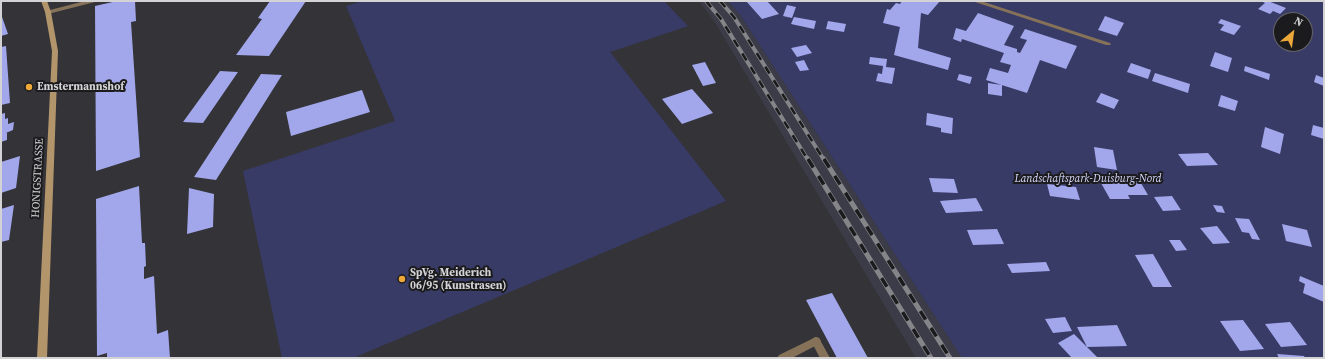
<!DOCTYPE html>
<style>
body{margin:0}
#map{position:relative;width:1325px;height:359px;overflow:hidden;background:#333338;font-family:"Source Serif 4",serif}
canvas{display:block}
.frame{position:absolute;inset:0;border:2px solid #d3d3d6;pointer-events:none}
.north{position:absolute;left:1273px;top:12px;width:40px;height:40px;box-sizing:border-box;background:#1b1b1d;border:1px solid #656567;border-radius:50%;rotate:29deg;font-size:11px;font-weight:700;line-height:16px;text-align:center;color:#d3d3d6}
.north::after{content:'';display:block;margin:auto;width:14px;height:18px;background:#eca93a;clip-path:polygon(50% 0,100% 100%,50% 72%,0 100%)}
</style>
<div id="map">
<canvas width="1325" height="359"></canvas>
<div class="frame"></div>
<div class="north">N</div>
</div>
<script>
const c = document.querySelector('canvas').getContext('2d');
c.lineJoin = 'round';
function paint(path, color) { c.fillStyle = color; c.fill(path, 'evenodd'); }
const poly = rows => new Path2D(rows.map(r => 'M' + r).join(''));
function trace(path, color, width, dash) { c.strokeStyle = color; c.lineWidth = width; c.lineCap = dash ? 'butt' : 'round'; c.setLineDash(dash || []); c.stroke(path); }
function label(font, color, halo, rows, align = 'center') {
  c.font = font + ' "Source Serif 4",serif'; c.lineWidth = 4; c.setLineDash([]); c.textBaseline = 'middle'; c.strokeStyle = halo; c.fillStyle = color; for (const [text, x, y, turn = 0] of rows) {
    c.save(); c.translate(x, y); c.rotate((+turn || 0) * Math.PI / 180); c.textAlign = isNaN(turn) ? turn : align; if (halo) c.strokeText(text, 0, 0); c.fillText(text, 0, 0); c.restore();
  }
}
paint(poly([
 [699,1,728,1,741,16,962,358,916,358,714,21]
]), '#3b3c47');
paint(poly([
 [363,1,664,1,688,26,610,52,726,201,353,358,282,358,243,171,395,121,346,6],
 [728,1,1324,1,1324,358,962,358,741,16],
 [1281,20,1305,20,1305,44,1281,44]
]), '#393b67');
paint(poly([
 [117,1,135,1,136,21,131,22,140,157,96,171,95,6],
 [270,1,306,1,269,56,236,55,262,19,258,18],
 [746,1,767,1,779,14,762,19],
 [902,1,940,1,928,15,921,13,918,48,951,58,948,70,894,55,900,27,883,23,887,9,890,10,896,3,900,4],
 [1261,1,1268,1,1286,8,1280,14,1273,11,1270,14,1258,9,1265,3],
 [787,5,796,7,792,18,783,16],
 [978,13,1014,26,1004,45,1017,49,1017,52,1020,53,1027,40,1020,38,1025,29,1077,46,1066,69,1040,60,1027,93,986,80,990,68,1008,73,1011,65,1000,62,1004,53,962,39,961,42,953,39,956,28,966,31],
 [1,14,8,34,1,36],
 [1105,16,1124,23,1117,36,1098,30],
 [794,17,816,21,814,29,791,24],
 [1221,19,1241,26,1234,35,1220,30,1224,25,1218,23],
 [828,21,846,24,844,32,826,29],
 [806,45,812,53,797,57,791,48],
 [6,46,10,103,1,105,1,47],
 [1215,52,1232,58,1228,72,1210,66],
 [870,57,887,59,886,67,895,68,892,84,876,81,878,73,882,74,883,66,869,64],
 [804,60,809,70,800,71,795,62],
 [705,62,716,83,703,86,692,65],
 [1131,63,1151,70,1148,79,1127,72],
 [1245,66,1270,74,1269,80,1244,71],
 [220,71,238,72,203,123,183,122],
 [1155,73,1190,84,1188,93,1152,81],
 [261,74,282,75,216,180,194,177],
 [959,74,972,77,970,84,957,80],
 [1316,75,1324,78,1324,86,1314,82],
 [988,83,1002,85,1002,96,988,94],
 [692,89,713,113,682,124,662,99],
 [362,90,370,112,291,136,286,112],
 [1101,93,1119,100,1114,109,1096,102],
 [1221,95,1238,101,1235,111,1218,106],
 [5,113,5,119,8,118,8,124,14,122,13,130,6,133,7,132,7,140,1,142,1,114],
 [927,113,953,118,952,134,941,132,941,128,926,125],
 [1313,125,1324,128,1324,139,1311,135],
 [1265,127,1284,134,1280,154,1261,147],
 [1094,147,1113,150,1117,170,1097,167],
 [1208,153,1218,165,1187,166,1178,154],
 [20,156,16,188,1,193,1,162],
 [929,178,954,179,958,193,933,192],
 [1118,178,1138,178,1148,195,1128,195,1130,199,1110,199,1101,183,1121,182],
 [1047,184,1076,187,1080,200,1050,196],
 [139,186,142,243,145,243,146,266,144,267,144,279,154,276,157,334,168,330,170,358,107,358,107,353,97,356,96,199],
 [189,188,214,194,213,227,187,234],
 [1172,196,1181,210,1163,211,1154,197],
 [976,198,983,211,946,213,940,201],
 [14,205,9,240,1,242,1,209],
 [1213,205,1222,206,1225,213,1217,212],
 [1235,218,1249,219,1260,240,1252,239,1249,233,1242,232],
 [1282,224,1307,230,1312,247,1286,241],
 [1217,226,1230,243,1213,244,1200,228],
 [997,229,1004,244,973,245,967,230],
 [1169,240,1180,240,1187,250,1176,251],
 [1153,254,1172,287,1153,287,1135,255],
 [1046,262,1050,271,1012,273,1007,264],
 [1300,276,1324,286,1324,302,1303,293,1305,284,1299,281],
 [832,293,868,358,837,358,806,300],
 [1065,317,1072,331,1053,333,1045,319],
 [1243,320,1264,349,1240,351,1220,321],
 [1290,322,1307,345,1281,347,1265,324],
 [1117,325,1127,346,1087,347,1077,327],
 [1074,334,1098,358,1072,358,1058,343],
 [1277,354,1304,356,1305,358,1279,358]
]), '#a2a7eb');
paint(poly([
 [85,1,96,1,95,2,48,14,45,12,46,11,85,1],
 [816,337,819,338,830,358,820,358,811,341,813,338,816,337]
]), '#857259');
paint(poly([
 [972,1,981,1,1110,43,1111,44,1110,45,1106,45,972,1],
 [816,337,819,338,821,341,819,344,792,358,777,358,779,355,816,337]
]), '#857259');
paint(poly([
 [41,1,47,1,51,12,58,51,47,358,37,358,52,51,45,12,41,1]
]), '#b3956c');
const railFar1 = poly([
 [706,1,721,19,808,160],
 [720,1,734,17,824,160]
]);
const rail = poly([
 [808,159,931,358],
 [824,159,950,358]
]);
trace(railFar1, '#858589', 4);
trace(rail, '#858589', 5);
trace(railFar1, '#1b1b1d', 2.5, [8]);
trace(rail, '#1b1b1d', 3.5, [10]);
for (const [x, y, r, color] of [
 [29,87,4,"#eca93a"],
 [402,279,4,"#eca93a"]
]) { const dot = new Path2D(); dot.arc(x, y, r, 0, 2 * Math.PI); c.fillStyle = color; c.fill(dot); trace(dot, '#1b1b1d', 1.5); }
label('bold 11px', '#d3d3d6', '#1b1b1d', [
 ["Emstermannshof",37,87],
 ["SpVg. Meiderich",410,273],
 ["06/95 (Kunstrasen)",410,286]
], 'left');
label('11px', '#d3d3d6', '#1b1b1d', [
 ["HONIGSTRASSE",38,178,-87]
]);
label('italic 11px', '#d6daff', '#1b1b1d', [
 ["Landschaftspark-Duisburg-Nord",1088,179]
]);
</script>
